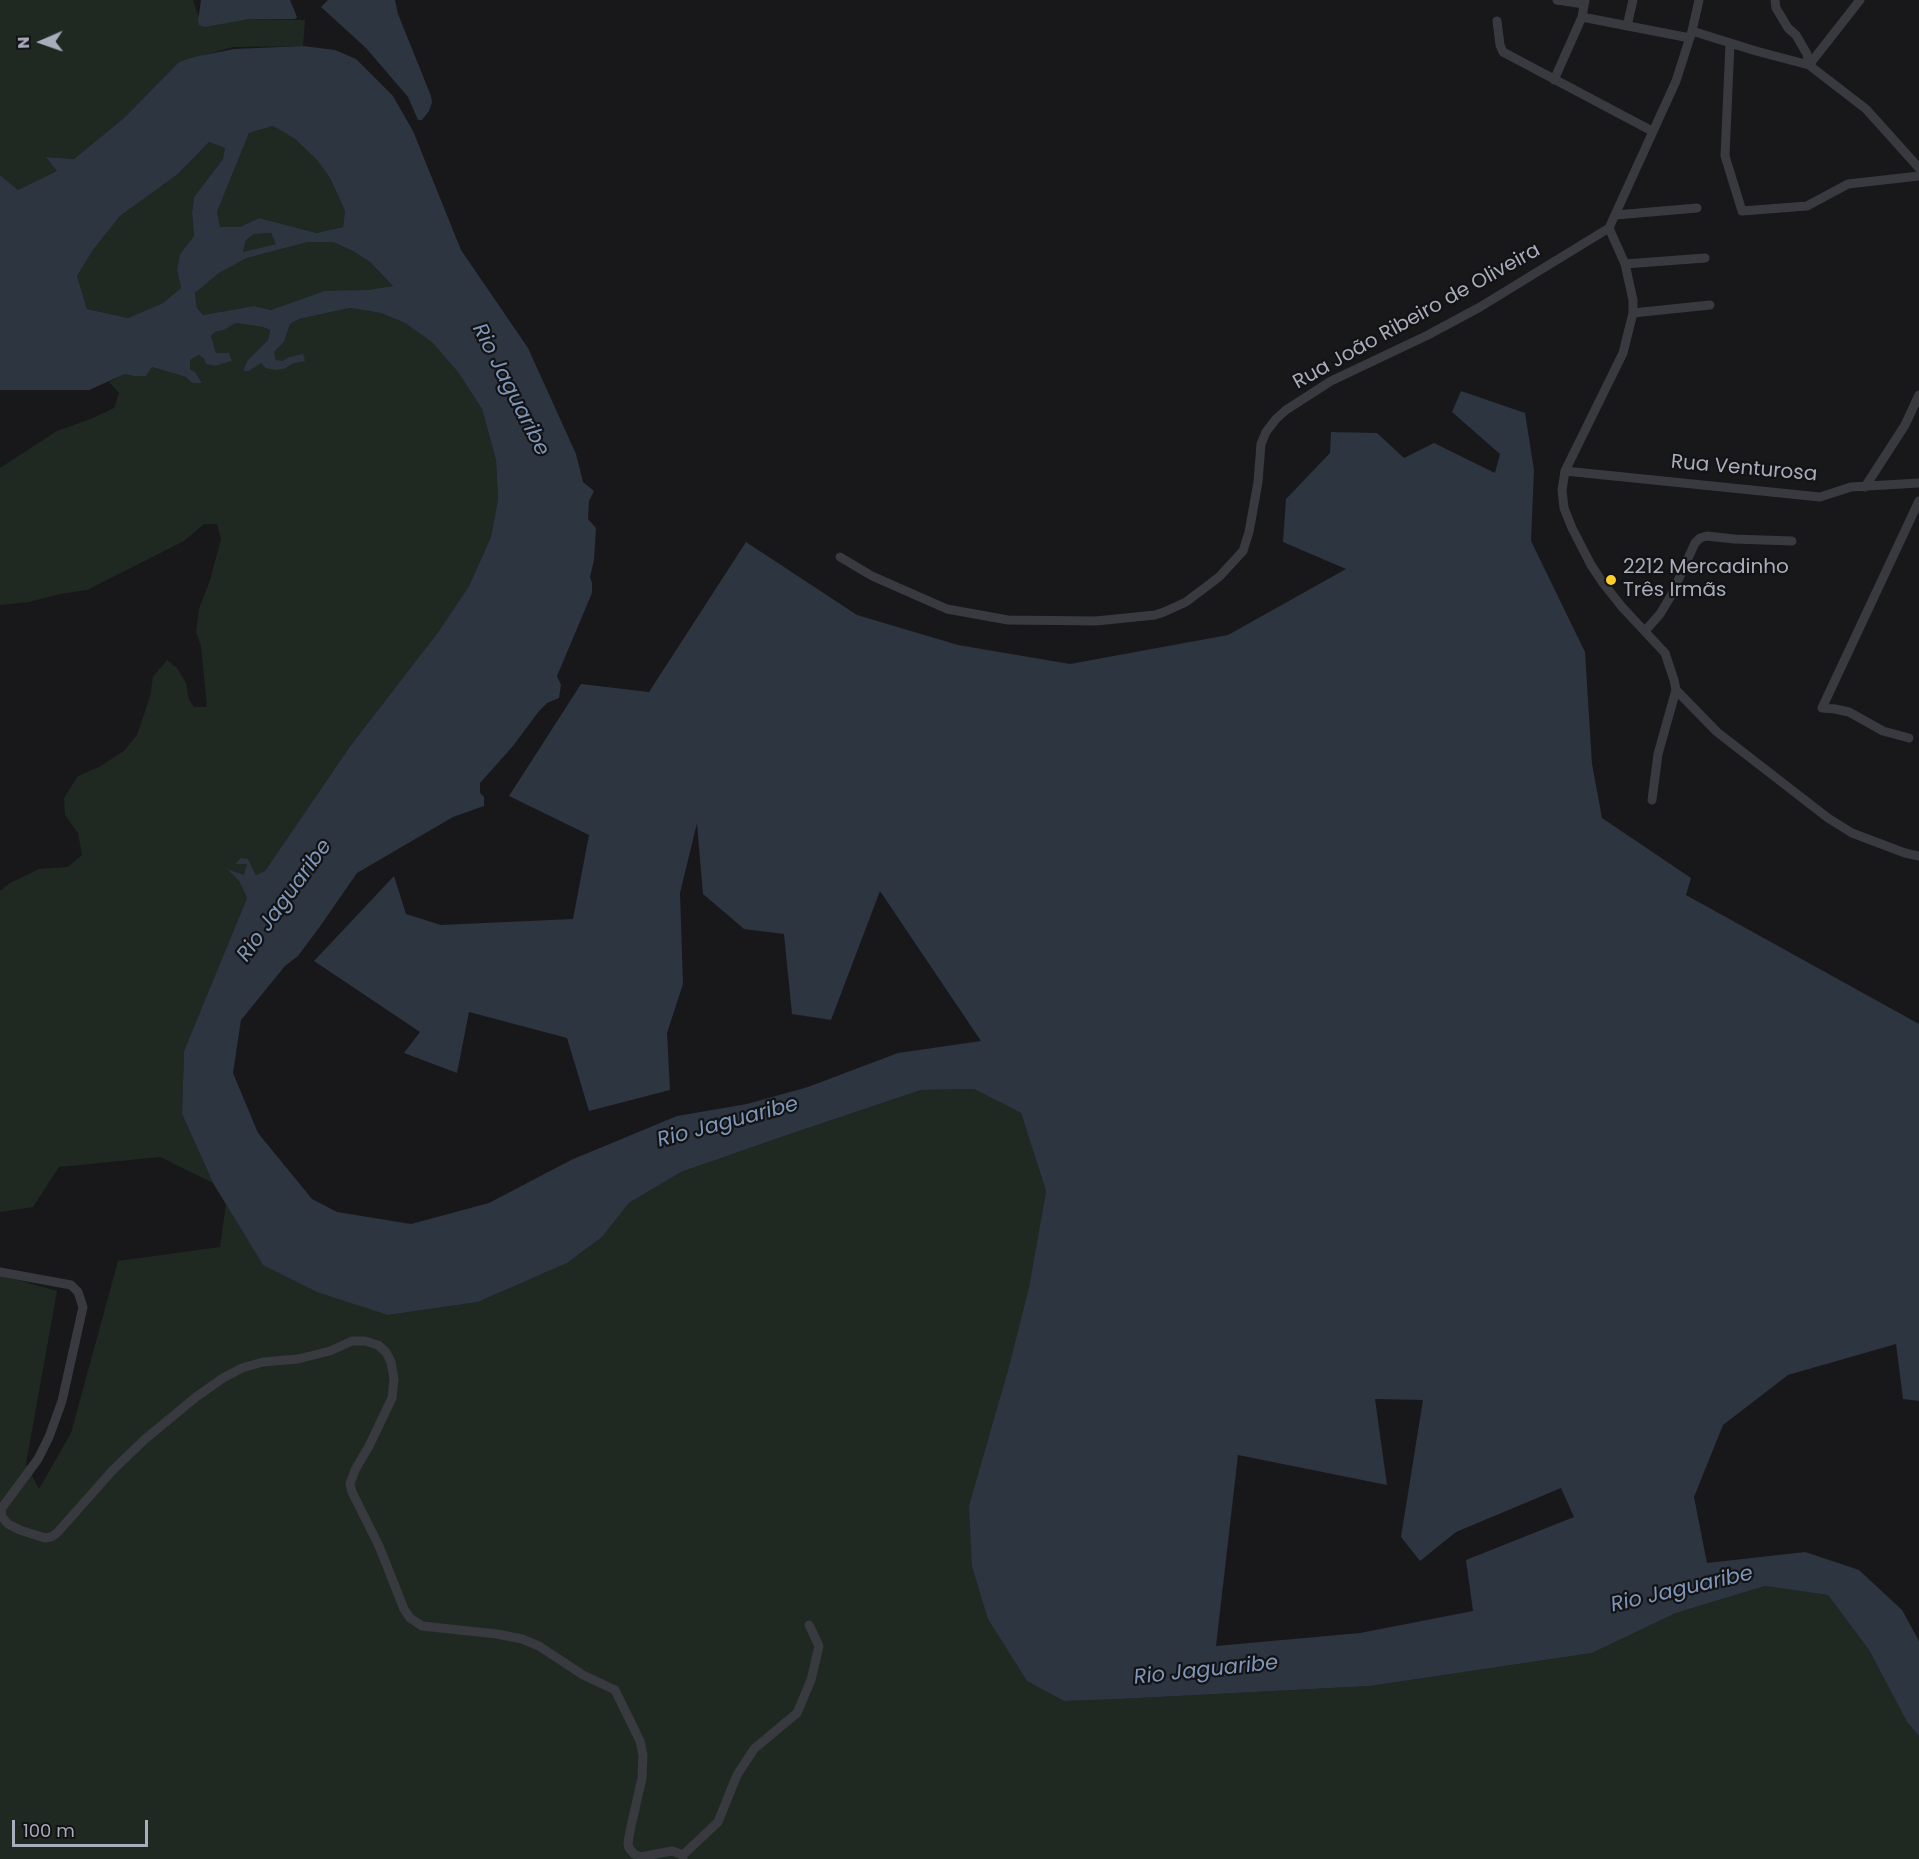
<!DOCTYPE html>
<meta charset="utf-8">
<style>
body{margin:0}
#map{position:relative;width:1919px;height:1859px;overflow:hidden;background:#18181a;font-family:Poppins,sans-serif}
canvas{display:block}
.north{position:absolute;left:12px;top:12px;width:60px;height:60px;-webkit-text-stroke:4px #131316;paint-order:stroke;rotate:268deg;font-size:16px;font-weight:700;line-height:24px;text-align:center;color:#a9adbb}
.north::after{content:'';display:block;margin:auto;width:21px;height:27px;background:#a9adbb;clip-path:polygon(50% 0,100% 100%,50% 72%,0 100%)}
.scale{position:absolute;left:12px;top:1820px;width:136px;height:27px;box-sizing:border-box;border:3px solid #a9adbb;border-top:0;padding-left:8px;font-size:18px;line-height:21px;white-space:nowrap;color:#a9adbb;-webkit-text-stroke:4px #131316;paint-order:stroke}
</style>
<div id="map">
<canvas width="1919" height="1859"></canvas>
<div class="north">N</div>
<div class="scale">100 m</div>
</div>
<script>
const c = document.querySelector('canvas').getContext('2d');
c.lineJoin = 'round';
function paint(path, color) { c.fillStyle = color; c.fill(path, 'evenodd'); }
const poly = rows => new Path2D(rows.map(r => 'M' + r).join(''));
function trace(path, color, width, dash) { c.strokeStyle = color; c.lineWidth = width; c.lineCap = dash ? 'butt' : 'round'; c.setLineDash(dash || []); c.stroke(path); }
function label(font, color, halo, rows, align = 'center') {
  c.font = font + ' Poppins,sans-serif'; c.lineWidth = 4.5; c.setLineDash([]); c.textBaseline = 'middle'; c.strokeStyle = halo; c.fillStyle = color; for (const [text, x, y, turn = 0] of rows) {
    c.save(); c.translate(x, y); c.rotate((+turn || 0) * Math.PI / 180); c.textAlign = isNaN(turn) ? turn : align; if (halo) c.strokeText(text, 0, 0); c.fillText(text, 0, 0); c.restore();
  }
}
paint(poly([
 [0,0,193,0,202,26,249,19,305,20,303,46,233,47,179,62,124,118,74,159,47,157,58,171,18,190,0,175],
 [273,126,295,139,317,160,330,178,345,211,343,227,317,233,259,218,240,227,220,227,217,212,249,133],
 [209,142,225,148,223,159,194,197,192,213,194,236,180,254,177,270,181,288,163,303,128,318,87,309,77,276,93,250,120,216,178,174],
 [271,233,277,244,243,252,246,240,254,234],
 [308,242,333,242,353,251,370,262,393,286,295,303,271,310,254,306,203,315,197,308,195,293,219,273,247,258],
 [350,308,381,313,405,323,432,341,458,372,482,409,496,460,498,499,491,537,469,586,439,631,351,745,265,871,256,875,248,859,236,863,247,864,245,876,228,870,239,881,247,898,184,1051,182,1114,213,1183,160,1157,59,1167,33,1207,0,1212,0,891,10,883,39,869,68,867,82,855,78,833,65,815,64,798,78,776,99,767,124,751,137,735,150,697,153,677,167,660,177,668,186,683,189,700,194,707,207,707,201,646,196,632,199,609,210,580,221,539,217,524,204,524,184,541,87,590,60,594,29,602,0,605,0,468,57,431,93,418,114,408,119,393,109,382,125,374,133,376,152,367,186,377,192,383,202,383,195,372,190,369,190,360,199,355,204,359,206,364,215,366,232,361,228,353,216,353,211,336,215,332,224,330,236,323,263,327,270,330,268,340,247,361,243,371,249,371,261,363,286,368,294,363,289,357,282,361,276,361,274,352,284,342,290,324,299,319],
 [974,1089,1021,1113,1046,1191,1029,1287,1007,1374,1028,1681,1064,1701,1120,1699,1370,1686,1592,1653,1676,1613,1765,1586,1828,1595,1869,1650,1907,1722,1919,1736,1919,1859,0,1859,0,1275,57,1291,26,1464,39,1489,71,1433,118,1261,220,1247,226,1204,263,1265,388,1315,478,1302,567,1263,602,1237,629,1203,681,1172,793,1133,921,1090]
]), '#1f2922');
paint(poly([
 [201,0,290,0,297,17,295,19,249,19,205,27,199,25,198,21],
 [328,0,395,0,398,14,431,96,432,102,429,111,422,120,418,120,408,97,366,48,321,7],
 [303,46,335,50,356,59,393,96,413,131,461,250,528,348,576,454,583,482,594,491,589,501,588,519,596,528,594,560,590,577,592,583,592,593,557,676,561,685,559,698,547,703,539,711,513,746,480,783,480,793,484,797,484,806,453,817,357,873,321,925,298,956,285,966,241,1020,233,1073,258,1133,312,1199,337,1212,411,1224,489,1203,571,1160,677,1116,747,1104,808,1087,898,1053,981,1041,880,891,831,1020,792,1014,784,934,744,929,703,894,697,823,680,893,683,984,667,1033,670,1090,589,1111,567,1038,469,1012,457,1073,404,1053,420,1032,314,961,394,876,406,914,441,925,573,919,589,835,509,796,581,684,649,692,746,542,857,615,958,645,1070,664,1228,635,1346,569,1283,542,1286,499,1330,453,1331,432,1377,433,1404,458,1434,443,1495,473,1500,454,1452,412,1461,391,1525,413,1534,470,1531,541,1585,652,1592,764,1602,818,1691,878,1686,895,1919,1024,1919,1401,1903,1399,1896,1344,1788,1375,1723,1425,1694,1497,1707,1563,1805,1552,1859,1570,1902,1610,1919,1641,1919,1736,1907,1722,1869,1650,1828,1595,1765,1586,1676,1613,1592,1653,1370,1686,1120,1699,1064,1701,1027,1681,988,1619,972,1566,969,1506,1007,1374,1029,1287,1046,1191,1021,1113,974,1089,921,1090,793,1133,681,1172,629,1203,602,1237,567,1263,478,1302,388,1315,317,1292,263,1265,213,1183,182,1114,184,1051,247,898,239,881,227,869,244,875,247,864,235,864,241,858,248,859,256,875,265,871,351,745,439,631,469,586,491,537,498,499,496,460,482,409,458,372,432,342,405,323,381,313,350,308,299,319,290,324,284,342,274,352,276,360,282,361,289,357,303,354,305,361,294,363,286,368,276,370,266,368,261,363,249,371,243,371,247,361,268,340,270,330,263,327,236,323,224,330,215,332,211,336,216,353,229,353,232,361,215,366,206,364,204,359,199,355,190,360,190,369,195,372,202,383,192,383,186,377,152,367,146,376,133,376,125,374,89,390,0,390,0,155,0,175,18,190,57,171,46,157,74,159,124,118,179,62,194,57,234,49],
 [273,126,295,139,317,160,330,178,345,211,343,227,317,233,259,218,240,227,220,227,217,212,249,133],
 [209,142,225,148,223,159,194,197,192,213,194,236,180,254,177,270,181,288,163,303,128,318,87,309,77,276,93,250,120,216,178,174],
 [271,233,276,244,243,252,246,240,254,234],
 [308,242,333,242,353,251,370,262,393,286,368,290,325,291,271,310,254,306,203,315,197,308,195,293,219,273,247,258],
 [1375,1399,1423,1400,1401,1537,1420,1561,1456,1532,1561,1488,1574,1517,1466,1560,1473,1611,1360,1633,1216,1646,1238,1455,1387,1485]
]), '#2d3540');
trace(poly([
 [1557,0,1584,4],
 [1775,0,1776,8,1788,28,1796,35,1807,54,1809,65],
 [1582,17,1690,38],
 [1497,21,1500,45,1503,52,1652,131],
 [1627,26,1633,0],
 [1692,31,1756,51,1809,65,1866,109,1919,168],
 [1730,43,1725,156,1742,211,1807,206,1848,184,1919,176],
 [1809,65,1860,0],
 [1554,80,1582,17,1585,0],
 [1616,215,1697,208],
 [1625,264,1705,258],
 [1633,313,1710,305],
 [1565,471,1820,497,1851,487,1919,483],
 [1865,487,1905,425,1919,395],
 [840,557,872,576,947,609,1008,620,1096,621,1155,615,1164,612,1186,602,1219,577,1243,551,1249,532,1258,482,1261,444,1266,432,1276,419,1286,410,1331,381,1428,335,1480,307,1609,228],
 [1645,631,1660,614,1672,594,1695,543,1700,538,1707,536,1734,539,1792,541],
 [1676,690,1717,732,1828,818,1852,833,1905,853,1919,856],
 [1909,738,1883,731,1849,712,1835,709,1822,708,1919,501],
 [1652,800,1658,754,1676,690,1674,680,1665,653,1622,607,1603,583,1591,565,1572,528,1564,508,1562,490,1565,471,1623,353,1633,313,1633,300,1625,264,1609,228,1676,81,1692,31,1699,0],
 [0,1272,71,1285,78,1292,83,1307,62,1401,49,1437,38,1459,1,1509,2,1517,8,1524,20,1530,45,1538,51,1537,57,1533,112,1471,144,1440,196,1397,223,1378,242,1368,263,1362,298,1359,330,1351,352,1341,365,1341,378,1345,386,1352,391,1362,394,1379,392,1398,369,1446,355,1470,350,1484,352,1492,379,1546,404,1609,410,1618,422,1626,497,1634,522,1639,539,1646,583,1675,615,1690,640,1741,643,1755,642,1778,630,1831,628,1843,629,1848,634,1854,640,1857,672,1851,683,1855,683,1859],
 [683,1855,718,1822,737,1775,754,1749,797,1713,811,1680,819,1646,809,1625]
]), '#393940', 9);
for (const [x, y, r, color] of [
 [1611,580,6,"#ffcf2b"]
]) { const dot = new Path2D(); dot.arc(x, y, r, 0, 2 * Math.PI); c.fillStyle = color; c.fill(dot); trace(dot, '#131316', 2); }
label('20px', '#a9adbb', '#131316', [
 ["Rua João Ribeiro de Oliveira",1417,317,-29],
 ["Rua Venturosa",1744,469,5]
]);
label('20px', '#a9adbb', '#131316', [
 ["2212 Mercadinho",1623,568],
 ["Três Irmãs",1623,591]
], 'left');
label('italic 21px', '#7e97b8', '#131316', [
 ["Rio Jaguaribe",510,390,63],
 ["Rio Jaguaribe",285,901,-54],
 ["Rio Jaguaribe",728,1123,-15],
 ["Rio Jaguaribe",1682,1590,-13],
 ["Rio Jaguaribe",1206,1671,-6]
]);
</script>
